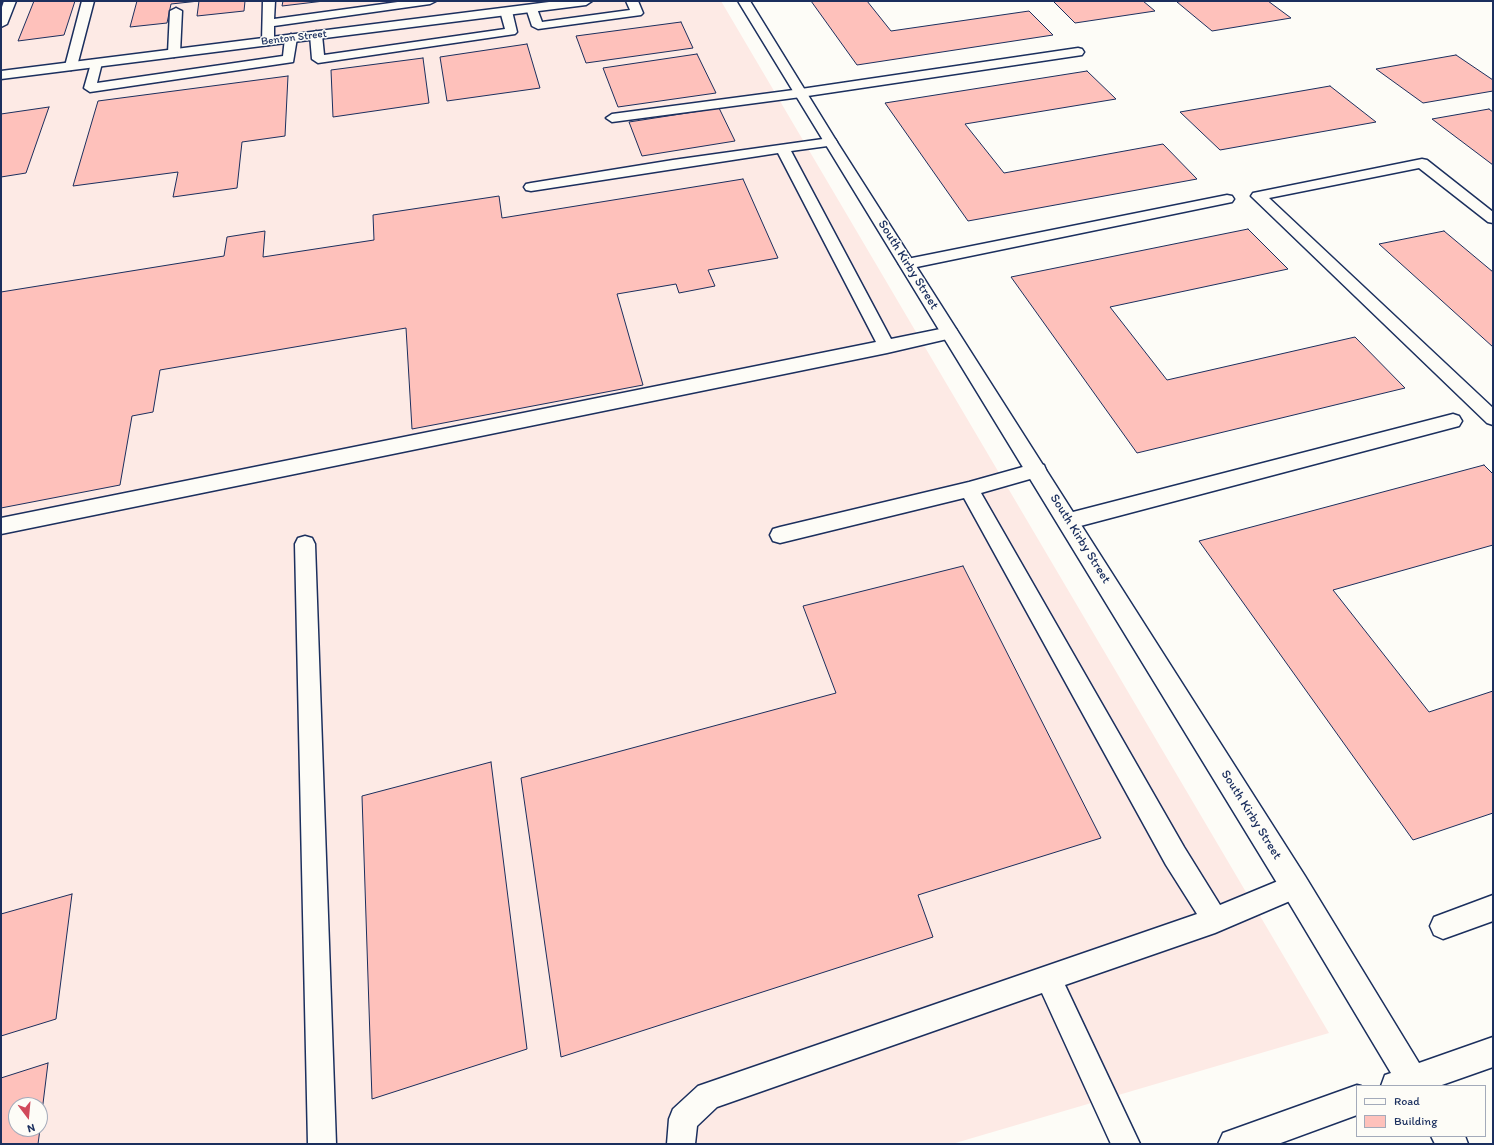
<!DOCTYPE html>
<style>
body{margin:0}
#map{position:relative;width:1494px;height:1145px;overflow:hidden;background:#fdfcf7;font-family:Itim,sans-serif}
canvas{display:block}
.frame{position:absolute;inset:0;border:2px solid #1b2f5e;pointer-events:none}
.legend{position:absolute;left:1356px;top:1085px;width:130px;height:52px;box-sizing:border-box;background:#fdfcf7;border:1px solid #a3aaba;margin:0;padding:5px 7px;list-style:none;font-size:12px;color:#1b2f5e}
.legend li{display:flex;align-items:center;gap:8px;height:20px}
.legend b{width:20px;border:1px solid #a3aaba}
.north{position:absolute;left:8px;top:1097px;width:40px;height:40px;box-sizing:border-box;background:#fdfcf7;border:1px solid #a3aaba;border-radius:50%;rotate:164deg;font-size:11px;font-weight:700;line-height:16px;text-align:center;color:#1b2f5e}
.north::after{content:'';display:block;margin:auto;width:14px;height:18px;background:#d1495b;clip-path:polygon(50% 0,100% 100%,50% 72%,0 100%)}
</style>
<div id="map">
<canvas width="1494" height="1145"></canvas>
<div class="frame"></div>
<ul class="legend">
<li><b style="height:5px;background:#fdfcf7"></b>Road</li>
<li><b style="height:11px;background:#fec1bb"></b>Building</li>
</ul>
<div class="north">N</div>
</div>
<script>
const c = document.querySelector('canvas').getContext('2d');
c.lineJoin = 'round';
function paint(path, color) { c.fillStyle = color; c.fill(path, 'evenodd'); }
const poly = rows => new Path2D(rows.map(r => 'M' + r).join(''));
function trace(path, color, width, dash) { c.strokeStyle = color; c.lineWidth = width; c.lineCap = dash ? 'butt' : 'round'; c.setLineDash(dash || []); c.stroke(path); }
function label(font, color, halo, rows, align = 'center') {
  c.font = font + ' Itim,sans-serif'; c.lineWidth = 3; c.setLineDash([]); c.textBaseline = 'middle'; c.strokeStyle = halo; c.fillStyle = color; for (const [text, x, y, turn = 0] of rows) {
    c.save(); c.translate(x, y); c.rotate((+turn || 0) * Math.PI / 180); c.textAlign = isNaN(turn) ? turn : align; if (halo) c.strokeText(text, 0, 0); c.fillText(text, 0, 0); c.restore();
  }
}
paint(poly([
 [1,1,721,1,1329,1033,952,1144,1,1144],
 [16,1105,40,1105,40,1129,16,1129]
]), '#fdeae5');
const building = poly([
 [34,1,75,1,64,35,18,41,34,1],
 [137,1,199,1,171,4,167,23,130,27,137,1],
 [199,1,245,1,244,11,197,16,199,1],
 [283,1,324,1,282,6,283,1],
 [811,1,867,1,891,31,1029,11,1053,35,857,65,811,1],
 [1053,1,1143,1,1155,11,1075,23,1053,1],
 [1183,1,1268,1,1291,18,1212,31,1177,2,1183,1],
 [681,22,693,48,586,63,576,36,681,22],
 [527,44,540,88,447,101,440,57,527,44],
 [697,54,716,93,618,107,603,68,697,54],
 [1456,55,1493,80,1493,91,1423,103,1376,69,1456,55],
 [423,58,429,103,333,117,331,70,423,58],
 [1087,71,1116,99,965,124,1004,173,1163,144,1197,179,968,221,885,103,1087,71],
 [288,76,285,136,242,142,237,188,173,197,178,172,73,186,98,101,288,76],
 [1330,86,1376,122,1220,150,1180,112,1330,86],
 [49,107,26,173,1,177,1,114,49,107],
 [719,108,735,141,642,156,629,122,719,108],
 [1489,109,1493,112,1493,165,1432,119,1489,109],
 [743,179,778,258,708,270,715,286,679,293,676,284,617,294,643,385,412,429,406,328,160,370,153,412,132,416,120,485,1,508,1,292,224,256,227,237,265,231,263,257,374,240,373,215,499,196,502,218,743,179],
 [1248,229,1288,269,1110,307,1167,380,1355,337,1405,388,1137,453,1011,277,1248,229],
 [1444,231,1493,272,1493,347,1379,244,1444,231],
 [1484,465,1493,474,1493,545,1333,590,1429,712,1493,691,1493,813,1413,840,1199,541,1484,465],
 [963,566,1101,838,918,895,933,937,561,1057,521,778,836,693,803,606,963,566],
 [491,762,527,1049,372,1099,362,796,491,762],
 [72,894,56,1019,1,1036,1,914,72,894],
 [48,1063,40,1128,40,1105,16,1105,16,1129,40,1129,38,1144,1,1144,1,1078,48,1063]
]);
paint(building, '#fec1bb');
trace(building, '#1b2f5e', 1);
const lane = poly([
 [4,1,16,1,7,24,1,27,1,10,4,1],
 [82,1,94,1,77,66,71,70,65,66,82,1],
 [263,1,275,1,274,19,405,1,436,1,430,4,274,26,274,41,268,45,262,41,263,1],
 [626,1,638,1,643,13,641,15,538,29,532,26,526,8,528,6,536,6,542,22,630,10,626,1],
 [176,8,182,11,180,53,174,57,168,53,170,11,176,8],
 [506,8,512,11,517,32,515,34,318,63,312,59,310,35,312,33,316,31,322,35,324,55,505,29,500,11,506,8],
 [291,34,297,38,293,62,90,92,84,88,92,60,100,60,102,63,97,83,283,56,285,38,291,34],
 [1078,48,1082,49,1084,52,1082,55,801,97,612,122,606,118,612,114,801,89,1078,48],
 [830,138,835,139,837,142,835,145,791,151,891,339,950,327,956,329,958,333,956,337,887,353,1,534,1,518,876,342,778,153,531,191,526,190,524,187,526,184,531,183,673,160,830,138],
 [1422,159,1427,160,1493,212,1493,223,1488,222,1419,168,1269,198,1493,408,1493,425,1487,423,1251,196,1253,193,1258,192,1422,159],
 [1227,195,1232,196,1234,199,1232,202,907,269,902,267,899,264,902,261,907,259,1227,195],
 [1453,414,1459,416,1462,421,1459,426,1069,529,1062,527,1059,521,1062,515,1069,513,1453,414],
 [1037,463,1044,465,1046,470,1044,475,981,493,1184,847,1220,905,1295,874,1304,877,1307,886,1304,895,1215,933,1065,985,1140,1144,1111,1144,1042,993,717,1107,697,1126,695,1144,667,1144,669,1119,673,1109,698,1086,1197,914,1166,865,964,498,780,543,773,541,770,535,773,529,780,527,969,482,1037,463],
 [305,536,312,538,315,544,336,1144,308,1144,295,544,298,538,305,536],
 [1493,895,1493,921,1443,939,1434,935,1430,926,1434,917,1493,895]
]);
const street = poly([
 [557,1,592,1,586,5,1,79,1,71,557,1]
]);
const secondary = poly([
 [738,1,750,1,837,142,1305,876,1419,1063,1493,1037,1493,1067,1439,1086,1381,1086,1385,1075,1391,1073,1285,896,738,1],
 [1357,1085,1361,1086,1357,1086,1357,1115,1278,1144,1218,1144,1223,1133,1357,1085],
 [1431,1136,1465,1136,1468,1144,1435,1144,1431,1136]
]);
trace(lane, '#1b2f5e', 3);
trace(street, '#1b2f5e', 3);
trace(secondary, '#1b2f5e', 3);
paint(lane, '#fdfcf7');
paint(street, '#fdfcf7');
paint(secondary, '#fdfcf7');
label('11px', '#1b2f5e', '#fdfcf7', [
 ["Benton Street",294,38,-7]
]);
label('13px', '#1b2f5e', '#fdfcf7', [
 ["South Kirby Street",908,265,58],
 ["South Kirby Street",1080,539,58],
 ["South Kirby Street",1251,815,58]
]);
</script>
